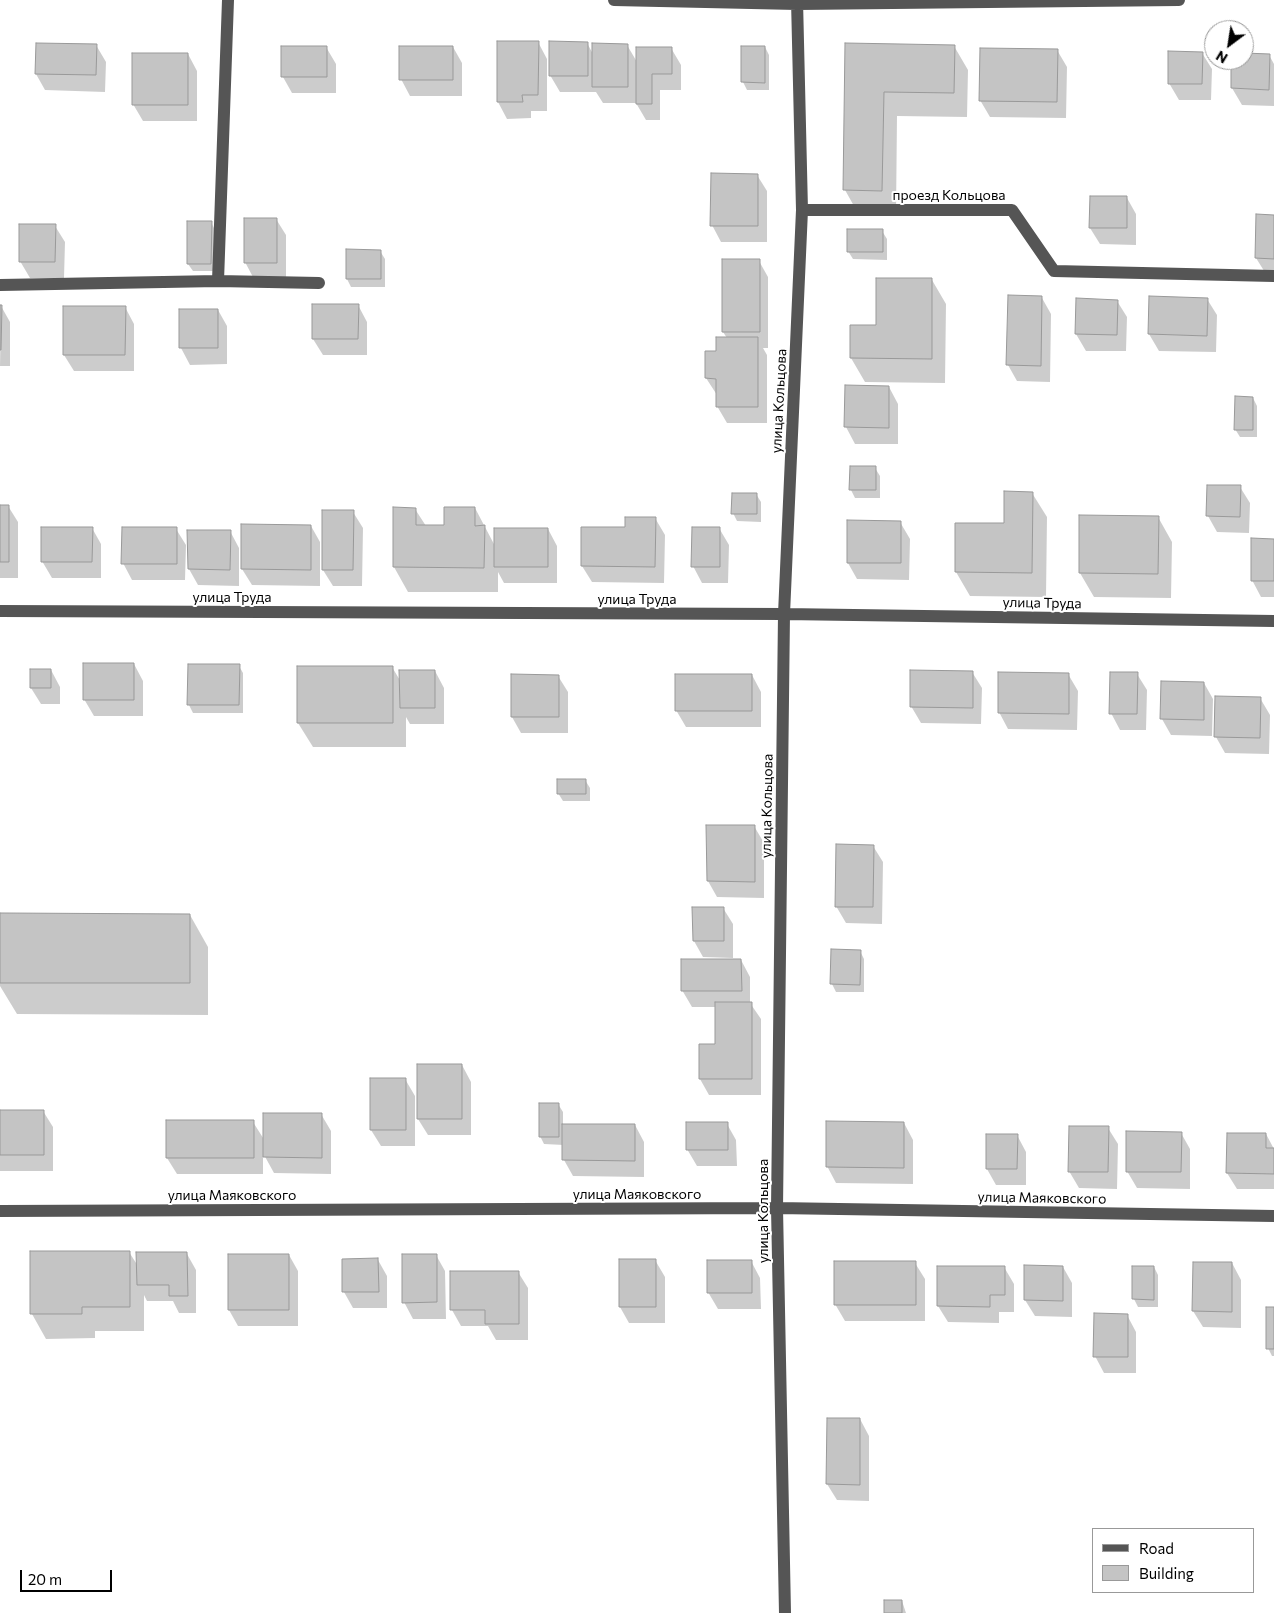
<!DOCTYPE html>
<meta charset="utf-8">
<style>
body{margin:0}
#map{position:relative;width:1274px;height:1613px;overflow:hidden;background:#fff;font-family:Commissioner,sans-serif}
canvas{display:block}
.legend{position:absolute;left:1092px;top:1528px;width:162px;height:65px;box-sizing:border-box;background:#fff;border:1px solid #999;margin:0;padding:6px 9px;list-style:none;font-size:15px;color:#000}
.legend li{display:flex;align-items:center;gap:10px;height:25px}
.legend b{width:25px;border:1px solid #999}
.north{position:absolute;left:1204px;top:20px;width:50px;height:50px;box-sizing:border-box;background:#fff;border:1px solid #999;border-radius:50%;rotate:211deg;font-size:14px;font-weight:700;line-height:20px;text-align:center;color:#000}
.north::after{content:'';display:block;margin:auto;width:18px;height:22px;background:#000;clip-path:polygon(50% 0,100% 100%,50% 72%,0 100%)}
.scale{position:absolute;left:20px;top:1570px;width:92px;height:22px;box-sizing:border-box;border:2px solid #000;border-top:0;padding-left:6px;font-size:15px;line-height:18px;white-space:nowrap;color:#000;-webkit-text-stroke:4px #fff;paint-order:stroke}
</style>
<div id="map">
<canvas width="1274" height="1613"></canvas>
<ul class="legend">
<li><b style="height:6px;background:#555"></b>Road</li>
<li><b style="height:14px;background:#c4c4c4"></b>Building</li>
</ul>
<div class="north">N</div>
<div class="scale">20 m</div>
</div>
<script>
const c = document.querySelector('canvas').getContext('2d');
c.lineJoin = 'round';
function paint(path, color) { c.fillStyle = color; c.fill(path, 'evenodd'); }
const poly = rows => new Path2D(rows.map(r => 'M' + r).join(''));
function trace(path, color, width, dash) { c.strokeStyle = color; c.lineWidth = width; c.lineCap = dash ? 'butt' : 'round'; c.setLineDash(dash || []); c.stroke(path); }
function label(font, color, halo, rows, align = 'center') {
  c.font = font + ' Commissioner,sans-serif'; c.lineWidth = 4; c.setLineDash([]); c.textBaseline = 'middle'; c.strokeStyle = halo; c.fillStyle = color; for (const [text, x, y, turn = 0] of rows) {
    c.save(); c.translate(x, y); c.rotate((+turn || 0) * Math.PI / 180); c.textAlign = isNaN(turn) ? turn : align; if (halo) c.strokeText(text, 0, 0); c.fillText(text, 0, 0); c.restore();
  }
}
paint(poly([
 [498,42,538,42,547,59,547,111,531,111,531,118,507,119,498,102],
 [587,43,593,54,627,45,637,62,671,48,681,65,681,90,660,90,660,120,646,120,636,103,603,103,596,92,560,92,550,75],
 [846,44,954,46,968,70,967,117,897,116,896,215,859,215,845,190],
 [96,45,106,62,105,92,45,90,36,74],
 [326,47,336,64,336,93,292,93,283,77],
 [453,47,462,63,462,96,410,96,401,79],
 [765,47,769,55,769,90,747,90,743,82],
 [1057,50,1067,67,1066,118,990,117,980,100],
 [1202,53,1212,69,1211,100,1179,100,1169,83],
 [188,54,197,71,197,121,143,121,133,104],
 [1244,54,1269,55,1274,64,1274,106,1242,105,1232,88,1233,60,1244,60],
 [757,175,767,191,767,242,721,242,712,225],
 [1127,198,1136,214,1136,245,1100,244,1090,228],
 [1274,216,1274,275,1266,274,1256,258],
 [276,219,286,235,286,279,254,279,245,262],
 [211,222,215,230,215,271,193,271,188,264],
 [55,226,65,242,64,278,30,278,20,261],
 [882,231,887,239,887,260,853,259,848,251],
 [347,251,380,251,385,259,385,287,351,287,347,279],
 [759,261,768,277,768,348,763,348,767,355,767,423,727,423,717,406,717,395,706,378,706,352,717,352,727,338,723,332],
 [932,280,946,304,945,383,865,382,851,358,877,327],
 [1042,298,1051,314,1050,382,1017,381,1008,365],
 [1150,298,1207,299,1217,315,1216,352,1159,351,1149,334],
 [1077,300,1117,301,1127,317,1126,351,1086,351,1076,334],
 [358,305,367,322,367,355,323,355,313,339],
 [1,306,10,322,10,366,0,366],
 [125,307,134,324,134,371,74,371,64,355],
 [181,310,218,310,227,326,227,364,190,365,181,348],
 [846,386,889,387,898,404,898,444,855,444,846,427],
 [1253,398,1257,406,1257,437,1240,437,1235,429],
 [875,468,880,476,880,498,855,498,851,490],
 [1240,487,1250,503,1249,533,1217,532,1208,516],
 [1032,493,1047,517,1046,597,970,596,956,572,1005,524],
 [756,494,761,502,761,522,737,521,733,513],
 [0,506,8,506,18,522,18,578,0,578],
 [475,508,495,546,548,529,557,546,557,583,504,583,498,572,498,592,408,592,394,567,394,509,415,509,426,526,445,527],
 [353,512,363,528,362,586,333,586,323,570],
 [1158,517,1172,542,1171,598,1094,597,1080,573],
 [655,518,665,535,664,583,592,582,582,566,626,528],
 [900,522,910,539,909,580,857,579,848,563],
 [311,526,320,542,320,586,252,585,242,569],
 [92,528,101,544,101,578,52,578,42,561],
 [719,528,729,545,728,583,702,583,693,566],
 [176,529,186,545,185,580,132,580,123,563],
 [230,531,239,548,239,586,198,585,189,569],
 [1274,540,1274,597,1261,597,1252,580],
 [134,664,143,681,143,716,94,716,84,699],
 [239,666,243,673,243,713,193,713,189,705],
 [392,667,401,682,435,671,444,688,444,724,410,724,406,717,406,747,313,747,298,723],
 [51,670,60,687,60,704,41,704,31,688],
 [972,672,982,688,981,724,921,723,911,706],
 [1068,674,1078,691,1077,730,1008,729,999,712],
 [1137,674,1147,690,1146,730,1120,730,1111,713],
 [752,675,761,692,761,727,686,727,676,710],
 [558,676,568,692,568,733,521,733,512,717],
 [1204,683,1213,699,1212,736,1171,735,1162,719],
 [1260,698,1270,715,1269,754,1225,753,1216,737],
 [585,780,590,788,590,801,563,801,558,793],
 [754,826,764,843,764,898,717,897,708,881],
 [873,846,883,862,882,924,846,923,836,906],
 [723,908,733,924,733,958,703,957,694,941],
 [0,915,190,915,208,947,208,1015,17,1014,0,986],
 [860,951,864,959,864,992,836,992,832,984],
 [741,960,750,977,750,1003,761,1019,761,1095,709,1095,700,1079,716,1045,716,1007,692,1007,682,990],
 [462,1065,471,1082,471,1135,428,1135,418,1119],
 [405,1079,415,1096,415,1146,381,1146,371,1130],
 [558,1104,563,1112,563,1125,635,1125,644,1142,644,1177,573,1176,564,1160,564,1145,544,1144,540,1136],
 [0,1111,43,1111,53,1127,53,1171,0,1171],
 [321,1114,331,1131,331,1174,274,1173,263,1153,263,1174,177,1174,167,1158,253,1122,265,1141],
 [904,1123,913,1140,913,1184,836,1183,827,1166],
 [727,1124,736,1140,737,1166,697,1166,687,1149],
 [1108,1128,1118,1144,1117,1189,1079,1188,1069,1171],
 [1181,1133,1190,1149,1190,1189,1137,1188,1127,1171],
 [1266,1134,1274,1149,1274,1189,1237,1189,1227,1173],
 [1017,1135,1026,1152,1026,1185,996,1185,987,1169],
 [129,1252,138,1266,187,1254,196,1270,196,1313,179,1313,173,1301,147,1301,144,1295,144,1331,95,1331,95,1338,46,1339,32,1314],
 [289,1255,298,1271,298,1326,238,1326,229,1310],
 [436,1255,445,1271,446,1319,413,1319,404,1302],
 [378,1260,387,1276,387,1308,353,1308,344,1292],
 [655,1260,665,1277,665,1323,629,1323,620,1307],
 [751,1261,760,1278,761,1309,718,1309,708,1292],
 [915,1263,925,1279,925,1321,845,1321,835,1304],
 [1232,1263,1241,1280,1241,1328,1203,1327,1193,1311],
 [1004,1267,1014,1284,1014,1312,999,1312,999,1323,948,1322,938,1306],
 [1063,1267,1072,1283,1072,1317,1035,1316,1025,1300],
 [1154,1267,1158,1275,1158,1307,1138,1307,1134,1299],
 [518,1272,528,1288,528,1340,496,1340,488,1326,461,1326,452,1310],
 [1274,1308,1274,1356,1272,1356,1268,1348],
 [1127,1315,1136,1332,1136,1373,1104,1373,1095,1356],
 [860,1419,869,1436,869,1501,837,1500,827,1484],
 [902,1601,906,1613,885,1613]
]), '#0003');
const building = poly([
 [497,41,539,41,538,95,522,95,523,102,497,102,497,41],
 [549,41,588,42,588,76,549,76,549,41],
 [36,43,97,44,96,75,35,74,36,43],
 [592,43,628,44,628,87,592,87,592,43],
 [845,43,955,45,954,93,884,92,882,191,843,190,845,43],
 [281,46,327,46,327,77,281,77,281,46],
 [399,46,453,46,453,80,399,80,399,46],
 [741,46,765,46,765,83,741,82,741,46],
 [636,47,672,47,672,74,652,74,652,104,636,104,636,47],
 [980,48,1058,49,1057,102,979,101,980,48],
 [1168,51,1203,52,1202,84,1168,84,1168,51],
 [132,53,188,53,188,105,132,105,132,53],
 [1244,53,1270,54,1269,90,1231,88,1231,60,1244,60,1244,53],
 [711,173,758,174,758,226,710,226,711,173],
 [1090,196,1127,196,1127,228,1089,228,1090,196],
 [1256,214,1274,215,1274,259,1255,258,1256,214],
 [244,218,277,218,277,263,244,263,244,218],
 [187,221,212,221,211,264,187,264,187,221],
 [19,224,56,224,55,262,19,262,19,224],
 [847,229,883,229,883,252,847,252,847,229],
 [346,249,381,250,381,279,346,279,346,249],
 [722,259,760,259,760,332,722,332,722,259],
 [876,278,932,278,932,359,850,358,850,325,876,325,876,278],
 [1008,295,1042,296,1041,366,1006,365,1008,295],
 [1149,296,1208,298,1207,336,1148,334,1149,296],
 [1076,298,1118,300,1117,335,1075,334,1076,298],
 [312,304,359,304,358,339,312,339,312,304],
 [0,305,2,305,1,350,0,350,0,305],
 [63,306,126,306,125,355,63,355,63,306],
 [179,309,218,309,218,348,179,348,179,309],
 [716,337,758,337,758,407,716,407,716,379,705,378,705,351,716,351,716,337],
 [845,385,889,386,889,428,844,427,845,385],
 [1235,396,1253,397,1253,430,1234,430,1235,396],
 [850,466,876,466,876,490,849,490,850,466],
 [1207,485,1241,485,1240,517,1206,516,1207,485],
 [1004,491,1033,492,1032,573,955,572,955,523,1004,523,1004,491],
 [732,493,757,493,757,514,731,514,732,493],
 [0,505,9,505,9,562,0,562,0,505],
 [393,507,416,508,416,525,444,525,444,507,475,507,475,526,485,525,484,568,393,567,393,507],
 [322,510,354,510,353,570,322,570,322,510],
 [1079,515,1159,516,1158,574,1079,573,1079,515],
 [625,517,656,517,655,567,581,566,581,527,625,527,625,517],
 [847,520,901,521,901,563,847,563,847,520],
 [241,524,311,525,311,570,241,569,241,524],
 [41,527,93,527,92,562,41,562,41,527],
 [122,527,177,527,177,564,121,564,122,527],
 [692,527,720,527,720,567,691,567,692,527],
 [494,528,548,528,548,567,494,567,494,528],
 [187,530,231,530,230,570,188,569,187,530],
 [1251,538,1274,539,1274,581,1251,581,1251,538],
 [83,663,134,663,134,700,83,700,83,663],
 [188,664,240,664,239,705,187,705,188,664],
 [297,666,393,666,393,723,297,723,297,666],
 [30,669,51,669,51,688,30,688,30,669],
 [399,670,435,670,435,708,400,708,399,670],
 [910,670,973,671,973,708,910,707,910,670],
 [998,672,1069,673,1069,714,998,713,998,672],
 [1110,672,1138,672,1137,714,1109,714,1110,672],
 [511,674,559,675,559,717,511,717,511,674],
 [675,674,752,674,752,711,675,711,675,674],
 [1161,681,1204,682,1204,720,1160,719,1161,681],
 [1215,696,1261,697,1260,738,1214,737,1215,696],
 [557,779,586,779,586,794,557,794,557,779],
 [706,825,755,825,755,882,707,881,706,825],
 [836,844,874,845,873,907,835,907,836,844],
 [692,907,724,907,724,941,693,941,692,907],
 [0,913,190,914,190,983,0,983,0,913],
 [831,949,861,950,860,985,830,984,831,949],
 [681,959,741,959,742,991,681,991,681,959],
 [715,1002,752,1002,752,1079,699,1079,699,1044,715,1044,715,1002],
 [417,1064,462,1064,462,1119,417,1119,417,1064],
 [370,1078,406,1078,406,1130,370,1130,370,1078],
 [539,1103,559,1103,559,1137,539,1137,539,1103],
 [0,1110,44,1110,44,1155,0,1155,0,1110],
 [263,1113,322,1113,322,1158,263,1157,263,1113],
 [166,1120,254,1120,254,1158,166,1158,166,1120],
 [826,1121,904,1122,904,1168,826,1167,826,1121],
 [686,1122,728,1122,728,1150,686,1150,686,1122],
 [562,1124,635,1124,635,1161,562,1160,562,1124],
 [1069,1126,1109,1126,1108,1172,1068,1172,1069,1126],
 [1126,1131,1182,1132,1181,1172,1126,1172,1126,1131],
 [1227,1133,1266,1133,1266,1148,1274,1148,1274,1174,1226,1173,1227,1133],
 [986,1134,1018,1134,1017,1169,986,1169,986,1134],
 [30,1251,130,1251,130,1307,82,1307,82,1314,30,1314,30,1251],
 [136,1252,187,1252,188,1296,169,1296,169,1285,137,1285,136,1252],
 [228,1254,289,1254,289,1310,228,1310,228,1254],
 [402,1254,437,1254,437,1302,402,1303,402,1254],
 [378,1258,379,1292,342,1292,342,1259,378,1258],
 [619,1259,656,1259,656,1307,619,1307,619,1259],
 [707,1260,752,1260,752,1293,707,1293,707,1260],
 [834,1261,916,1261,916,1305,834,1305,834,1261],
 [1193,1262,1232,1262,1232,1312,1192,1311,1193,1262],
 [1024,1265,1063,1266,1063,1301,1024,1300,1024,1265],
 [937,1266,1005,1266,1005,1295,990,1295,990,1307,937,1306,937,1266],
 [1132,1266,1154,1266,1154,1300,1132,1299,1132,1266],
 [450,1271,519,1271,519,1324,485,1324,485,1310,450,1310,450,1271],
 [1266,1307,1274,1307,1274,1349,1266,1349,1266,1307],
 [1094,1313,1128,1314,1128,1357,1093,1357,1094,1313],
 [827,1418,860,1418,860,1485,826,1484,827,1418],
 [884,1600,902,1600,902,1613,884,1613,884,1600]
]);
paint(building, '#c4c4c4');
trace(building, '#999', 1);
trace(poly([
 [614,0,797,4,1179,0],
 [802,210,1012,210,1054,271,1274,276],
 [218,281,228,0],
 [0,285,218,281,319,283],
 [0,611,784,614,1274,621],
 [0,1211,777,1208,1274,1216],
 [785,1613,777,1208,784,614,802,210,797,0]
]), '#555', 12);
label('14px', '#000', '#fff', [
 ["проезд Кольцова",949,195],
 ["улица Кольцова",779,401,-87],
 ["улица Труда",232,597],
 ["улица Труда",637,599],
 ["улица Труда",1042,603,1],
 ["улица Кольцова",767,806,-89],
 ["улица Маяковского",637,1194],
 ["улица Маяковского",232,1195],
 ["улица Маяковского",1042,1198,1],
 ["улица Кольцова",763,1211,-90]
]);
</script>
